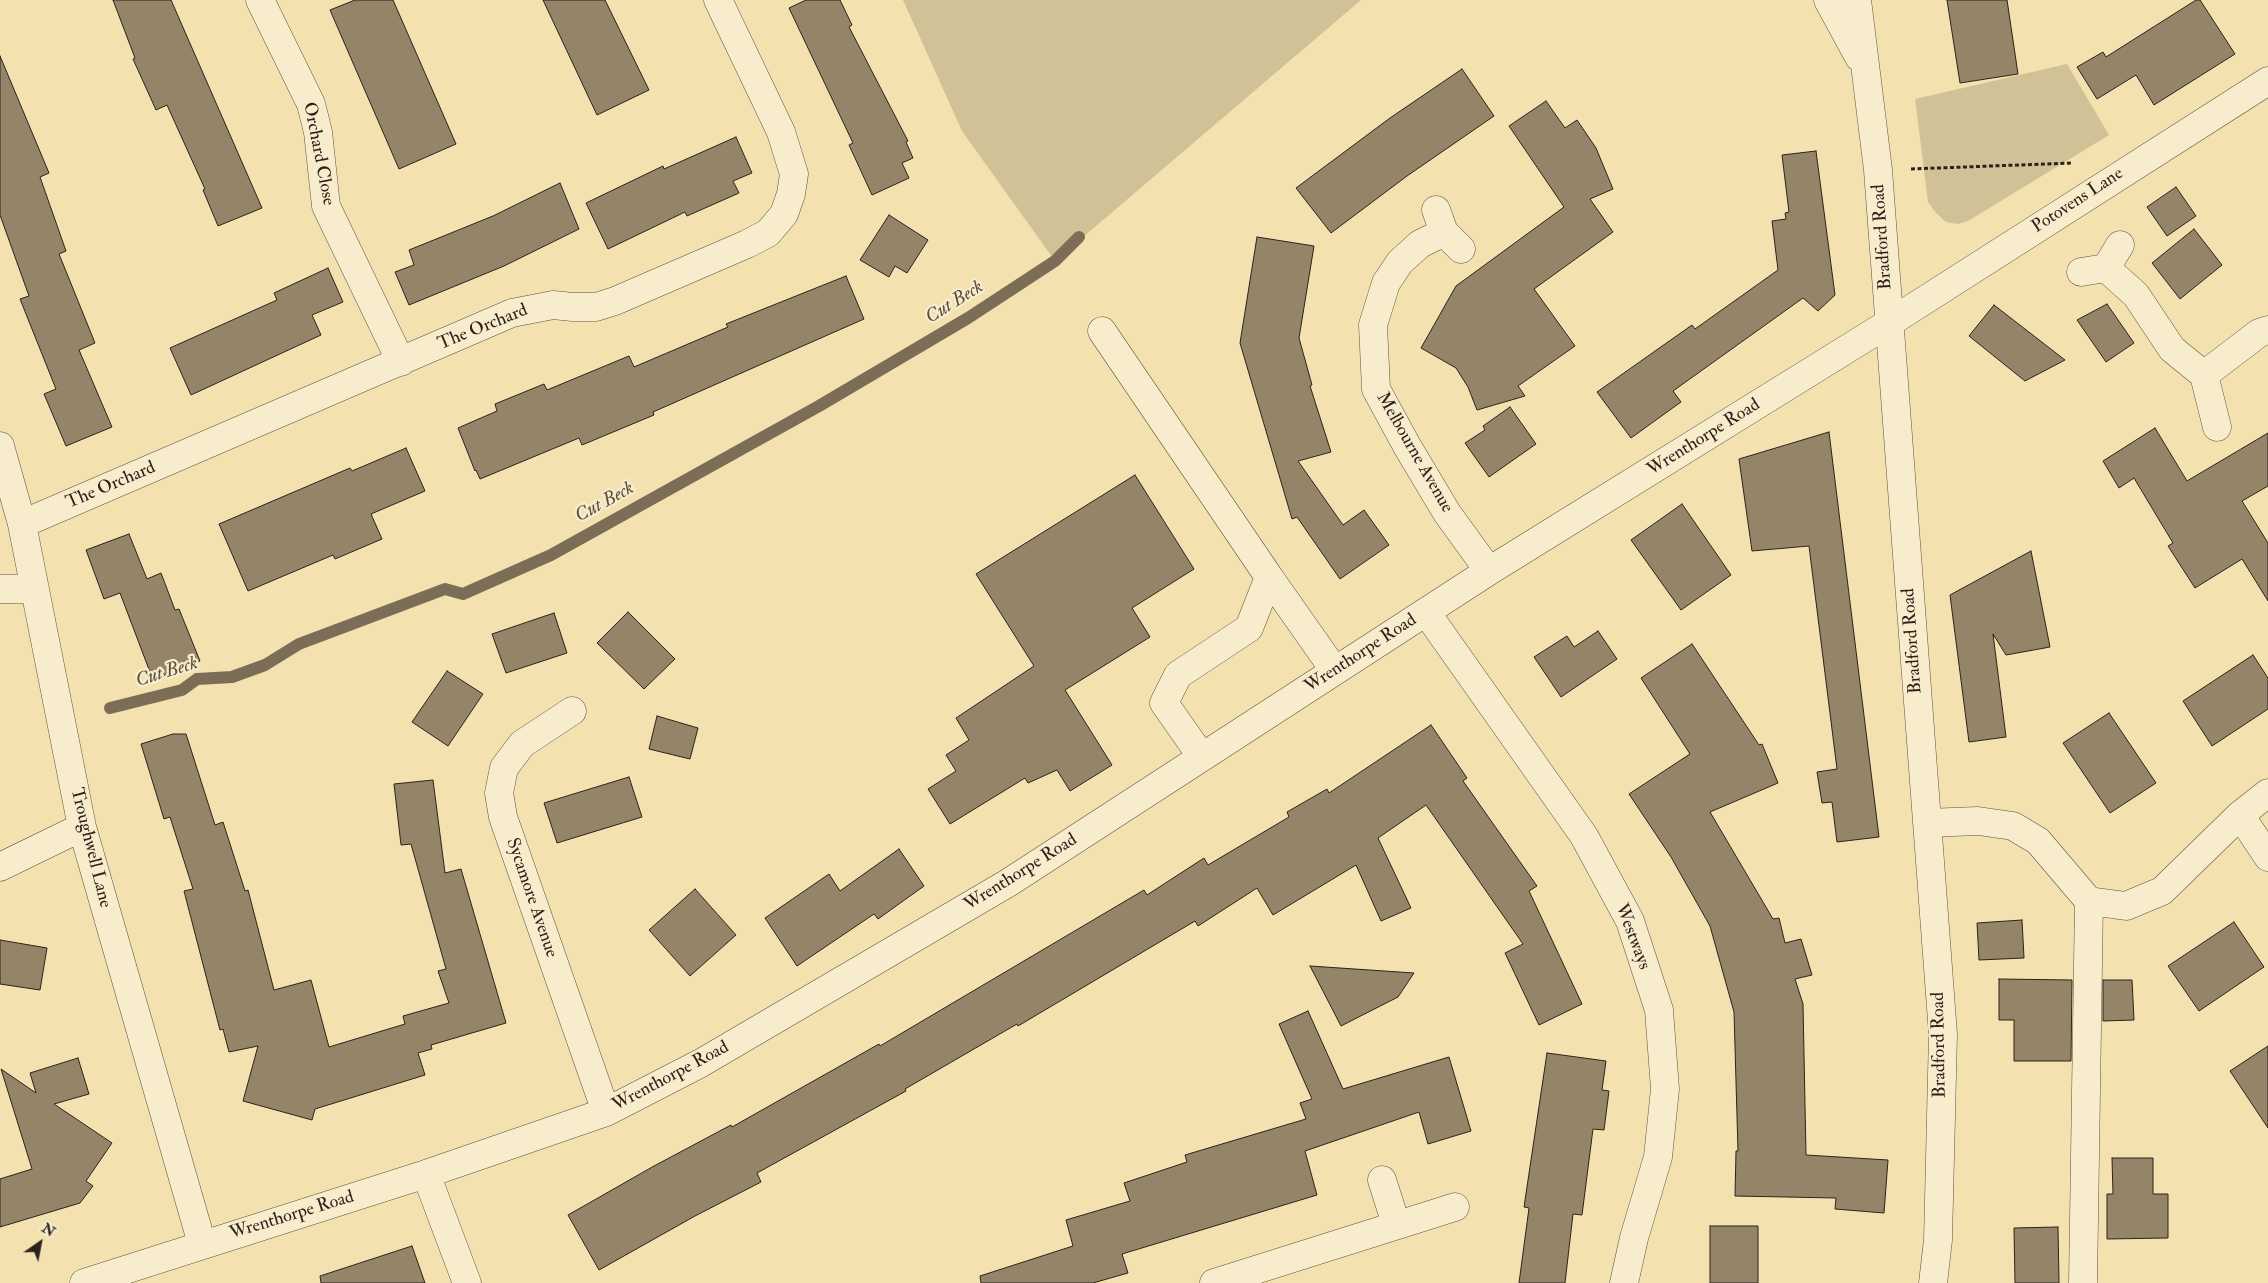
<!DOCTYPE html>
<style>
body{margin:0}
#map{position:relative;width:2268px;height:1283px;overflow:hidden;background:#f3e1b0;font-family:"IM FELL Double Pica",serif}
canvas{display:block}
.north{position:absolute;left:15px;top:1218px;width:50px;height:50px;-webkit-text-stroke:4px #f7eccc;paint-order:stroke;rotate:33deg;font-size:14px;font-weight:700;line-height:20px;text-align:center;color:#2d221b}
.north::after{content:'';display:block;margin:auto;width:18px;height:22px;background:#2d221b;clip-path:polygon(50% 0,100% 100%,50% 72%,0 100%)}
</style>
<div id="map">
<canvas width="2268" height="1283"></canvas>
<div class="north">N</div>
</div>
<script>
const c = document.querySelector('canvas').getContext('2d');
c.lineJoin = 'round';
function paint(path, color) { c.fillStyle = color; c.fill(path, 'evenodd'); }
const poly = rows => new Path2D(rows.map(r => 'M' + r).join(''));
function trace(path, color, width, dash) { c.strokeStyle = color; c.lineWidth = width; c.lineCap = dash ? 'butt' : 'round'; c.setLineDash(dash || []); c.stroke(path); }
function label(font, color, halo, rows, align = 'center') {
  c.font = font + ' "IM FELL Double Pica",serif'; c.lineWidth = 4.5; c.setLineDash([]); c.textBaseline = 'middle'; c.strokeStyle = halo; c.fillStyle = color; for (const [text, x, y, turn = 0] of rows) {
    c.save(); c.translate(x, y); c.rotate((+turn || 0) * Math.PI / 180); c.textAlign = isNaN(turn) ? turn : align; if (halo) c.strokeText(text, 0, 0); c.fillText(text, 0, 0); c.restore();
  }
}
paint(poly([
 [903,0,1361,0,1055,261,962,131],
 [2067,64,2109,135,1968,221,1958,224,1946,222,1936,213,1928,202,1915,99]
]), '#d1c197');
trace(poly([
 [110,708,182,690,197,679,232,677,265,665,299,644,445,589,463,594,551,555,819,406,968,318,1055,261,1079,237]
]), '#7c6e56', 12);
const building = poly([
 [113,0,171,0,262,208,218,226,203,190,205,189,167,105,156,110,133,59,135,58,113,0],
 [355,0,393,0,456,144,399,169,330,10,355,0],
 [543,0,605,0,649,90,597,115,543,0],
 [806,0,840,0,852,25,849,27,908,141,906,142,913,158,902,163,909,178,872,195,849,145,853,143,789,8,806,0],
 [1947,0,2007,0,2018,74,1960,83,1947,0],
 [2196,0,2200,0,2235,54,2154,105,2136,75,2097,99,2077,67,2103,52,2106,57,2196,0],
 [0,56,49,173,40,177,66,251,59,254,95,343,79,350,112,427,66,446,44,394,56,389,20,299,29,296,0,215,0,56],
 [1462,69,1494,116,1407,176,1331,233,1296,188,1390,118,1462,69],
 [1546,101,1565,128,1577,120,1596,148,1613,189,1590,199,1613,232,1534,289,1575,346,1518,386,1525,396,1477,410,1468,387,1456,368,1421,348,1456,286,1564,207,1509,126,1546,101],
 [736,137,752,173,733,181,739,193,687,216,685,212,608,249,586,203,663,166,664,169,736,137],
 [1816,151,1835,295,1818,311,1803,298,1673,391,1681,402,1631,438,1597,392,1692,325,1695,329,1778,270,1772,221,1786,219,1785,213,1789,212,1782,155,1816,151],
 [560,183,579,229,504,266,409,305,395,272,414,265,409,250,493,216,560,183],
 [2176,187,2196,216,2167,236,2147,207,2176,187],
 [889,215,928,240,907,273,895,266,889,277,860,260,889,215],
 [2194,229,2222,265,2180,299,2152,263,2194,229],
 [1257,237,1314,246,1299,338,1312,385,1310,386,1331,452,1298,461,1343,525,1364,510,1389,545,1340,579,1297,517,1292,519,1240,343,1257,237],
 [328,268,343,302,312,315,321,335,191,395,170,348,277,300,274,293,328,268],
 [846,276,864,319,653,412,654,415,582,445,579,438,480,479,476,470,475,471,458,428,497,411,495,404,544,384,547,390,629,356,634,367,728,327,726,324,846,276],
 [2107,304,2134,343,2106,362,2077,320,2107,304],
 [1994,305,2065,360,2025,381,1969,336,1994,305],
 [1510,407,1536,444,1489,477,1465,443,1485,430,1483,426,1510,407],
 [2155,428,2187,481,2268,433,2268,486,2242,501,2268,543,2268,601,2242,559,2195,588,2168,546,2173,543,2134,478,2119,488,2103,461,2155,428],
 [1829,432,1879,837,1837,842,1832,802,1822,803,1817,772,1837,769,1809,546,1752,551,1739,459,1829,432],
 [406,448,425,491,371,514,382,539,335,559,333,555,248,591,219,524,350,468,352,471,406,448],
 [1135,475,1194,569,1132,608,1150,637,1065,690,1112,765,1070,791,1057,770,1028,783,1025,778,950,824,928,789,956,771,946,755,969,740,956,718,1034,666,976,574,1135,475],
 [1682,504,1731,575,1681,610,1631,540,1682,504],
 [129,534,147,579,161,573,175,610,179,609,200,661,153,680,120,593,104,599,86,550,129,534],
 [2031,551,2050,647,2006,655,1993,634,2006,737,1969,742,1950,595,2031,551],
 [628,612,675,659,644,689,597,643,628,612],
 [554,613,567,653,506,673,492,634,554,613],
 [1598,631,1617,659,1561,697,1534,657,1567,636,1574,647,1598,631],
 [1692,644,1759,745,1762,744,1778,783,1710,812,1773,919,1779,918,1785,943,1801,939,1812,975,1795,979,1803,1004,1806,1155,1888,1160,1884,1213,1835,1209,1836,1198,1735,1196,1736,1151,1738,1151,1734,1012,1710,926,1671,857,1629,794,1690,754,1641,678,1692,644],
 [2253,655,2268,678,2268,709,2212,746,2183,701,2253,655],
 [447,671,483,694,448,746,412,722,447,671],
 [2109,713,2156,783,2110,813,2063,743,2109,713],
 [657,716,698,728,690,759,649,749,657,716],
 [1431,725,1467,778,1463,781,1537,886,1529,891,1582,1004,1539,1025,1505,953,1523,944,1426,805,1378,838,1411,908,1381,921,1356,865,1273,915,1257,888,1198,926,1195,921,1018,1026,1017,1024,905,1089,906,1091,757,1173,761,1182,695,1216,599,1270,568,1215,654,1166,731,1125,732,1127,879,1044,880,1046,1144,890,1147,895,1204,858,1208,865,1289,817,1287,812,1327,789,1329,793,1431,725],
 [173,734,186,734,215,825,223,822,245,891,248,890,274,990,311,980,329,1047,405,1024,403,1016,449,1003,438,971,446,969,411,844,401,845,394,784,433,780,445,873,461,869,506,1023,431,1045,432,1049,418,1053,425,1075,315,1109,312,1120,243,1101,258,1046,229,1052,223,1029,220,1030,184,891,193,889,170,817,164,819,141,744,173,734],
 [629,777,642,817,557,843,544,803,629,777],
 [899,849,924,886,878,919,874,914,797,966,765,918,829,874,840,891,899,849],
 [695,889,736,935,690,976,649,930,695,889],
 [2022,920,2024,958,1979,960,1977,923,2022,920],
 [2234,922,2264,967,2199,1011,2168,966,2234,922],
 [0,940,47,948,40,990,0,984,0,940],
 [1310,966,1414,973,1398,997,1341,1026,1310,966],
 [1999,979,2072,980,2071,1061,2014,1061,2014,1020,1999,1020,1999,979],
 [2103,980,2132,980,2134,1020,2103,1021,2103,980],
 [1308,1011,1343,1089,1449,1057,1471,1131,1428,1144,1419,1112,1305,1151,1317,1195,1122,1254,1128,1273,1093,1283,981,1283,980,1276,1073,1246,1066,1220,1130,1201,1124,1183,1187,1162,1185,1155,1306,1119,1300,1103,1312,1099,1279,1024,1308,1011],
 [2268,1046,2268,1128,2230,1071,2268,1046],
 [1547,1053,1606,1061,1602,1090,1609,1091,1604,1130,1593,1129,1582,1215,1573,1214,1565,1283,1519,1283,1529,1208,1524,1207,1547,1053],
 [78,1058,89,1094,54,1104,112,1143,86,1181,93,1186,80,1203,0,1227,0,1179,32,1169,1,1069,36,1093,30,1073,78,1058],
 [2112,1158,2153,1158,2153,1194,2168,1194,2168,1238,2107,1239,2107,1194,2113,1194,2112,1158],
 [1710,1226,1758,1226,1758,1283,1710,1283,1710,1226],
 [2058,1227,2059,1283,2015,1283,2014,1228,2058,1227],
 [412,1246,425,1283,321,1283,320,1276,412,1246]
]);
paint(building, '#948568');
trace(building, '#2d221b', 1);
const minor = poly([
 [260,0,311,104,318,132,326,206,401,362],
 [1828,0,1859,57],
 [1857,0,1878,170,1943,1034,1938,1240,1933,1283],
 [1436,210,1444,232,1461,249],
 [1444,232,1420,244,1400,262,1386,283,1373,325,1376,389,1407,446,1447,513,1489,571],
 [2106,268,2136,295,2172,349,2204,375,2217,427],
 [2081,272,2106,268,2120,245],
 [1102,331,1269,577,1249,628,1178,675,1164,703,1202,757],
 [2204,375,2259,333,2268,330],
 [0,446,22,524,82,827,202,1244],
 [22,524,512,313,553,305,573,307,596,307,615,301,747,244,768,233,784,214,791,194,794,174,781,132,718,0],
 [1269,577,1335,671],
 [0,589,35,589],
 [1426,612,1584,836,1630,921,1659,1010,1665,1089,1658,1157,1634,1238,1624,1283],
 [572,711,522,744,504,768,499,793,503,817,606,1112],
 [2240,815,2268,857],
 [1927,823,1978,821,2013,826,2038,841,2089,901,2126,906,2162,891,2240,815,2268,793],
 [0,867,82,827],
 [426,1174,467,1283],
 [1382,1180,1396,1224],
 [84,1283,426,1174,606,1112,701,1063,1008,883,1489,571,1889,323,2268,81],
 [1214,1283,1455,1207],
 [2083,1283,2089,901]
]);
trace(minor, '#5e5240', 29);
trace(poly([
 [1911,169,2072,163]
]), '#2d221b', 3, [4, 2.5]);
trace(minor, '#f7eccc', 28);
label('18px', '#2d221b', '#f7eccc', [
 ["Orchard Close",318,154,79],
 ["Potovens Lane",2078,201,-33],
 ["Bradford Road",1883,237,-94],
 ["The Orchard",483,328,-22],
 ["Wrenthorpe Road",1704,438,-32],
 ["Melbourne Avenue",1414,453,60],
 ["The Orchard",111,486,-23],
 ["Bradford Road",1913,641,-94],
 ["Wrenthorpe Road",1361,654,-33],
 ["Troughwell Lane",90,848,76],
 ["Wrenthorpe Road",1021,873,-32],
 ["Sycamore Avenue",531,898,71],
 ["Westways",1632,937,69],
 ["Bradford Road",1940,1045,-91],
 ["Wrenthorpe Road",671,1077,-28],
 ["Wrenthorpe Road",292,1216,-17]
]);
label('italic 19px', '#5b4e3d', '#f7eccc', [
 ["Cut Beck",955,303,-32],
 ["Cut Beck",605,503,-29],
 ["Cut Beck",167,673,-17]
]);
</script>
